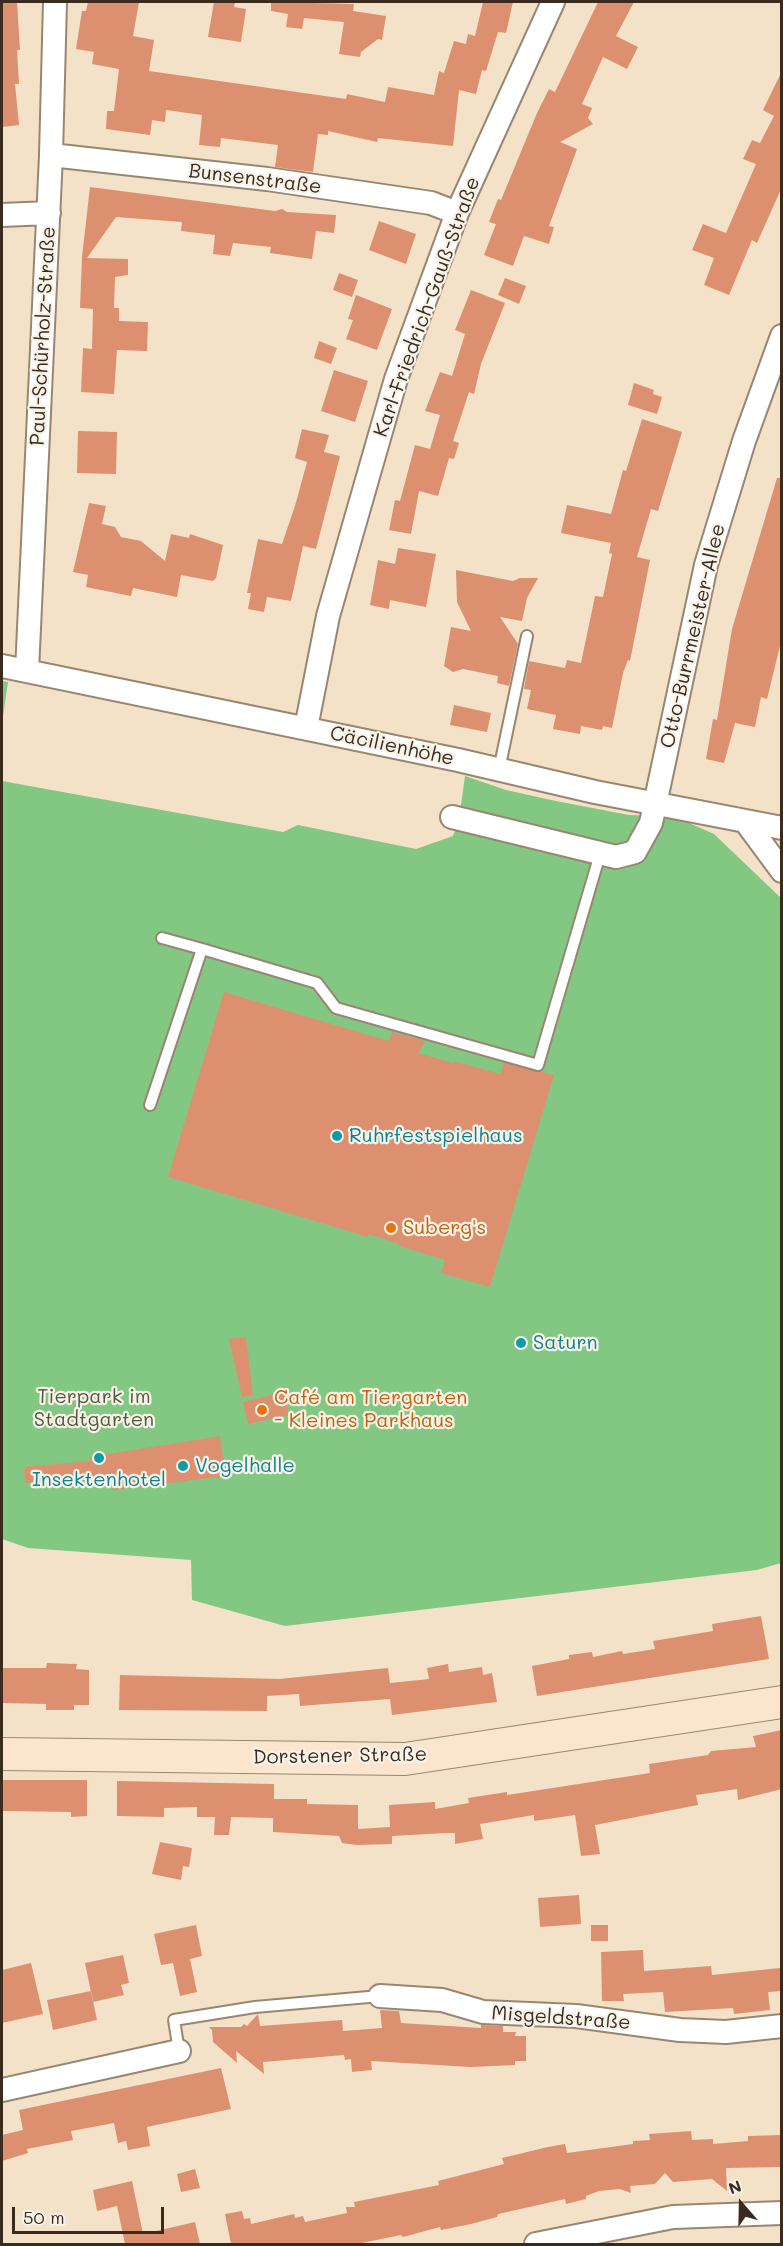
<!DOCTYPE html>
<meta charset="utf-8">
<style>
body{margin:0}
#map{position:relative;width:783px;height:2246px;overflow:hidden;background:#f4e2c8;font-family:Mali,sans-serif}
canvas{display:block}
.frame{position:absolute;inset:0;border:3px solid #3b2a1e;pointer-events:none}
.north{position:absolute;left:711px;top:2174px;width:60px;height:60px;-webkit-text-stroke:4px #f7f3e8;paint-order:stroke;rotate:340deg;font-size:16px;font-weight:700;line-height:24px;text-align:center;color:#3b2a1e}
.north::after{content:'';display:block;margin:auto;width:21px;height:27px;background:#3b2a1e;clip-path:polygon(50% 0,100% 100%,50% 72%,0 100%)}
.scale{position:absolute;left:12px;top:2207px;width:152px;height:27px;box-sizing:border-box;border:3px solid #3b2a1e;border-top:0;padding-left:8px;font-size:18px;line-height:21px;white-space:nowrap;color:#3b2a1e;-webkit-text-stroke:4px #f7f3e8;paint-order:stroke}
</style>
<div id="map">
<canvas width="783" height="2246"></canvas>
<div class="frame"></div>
<div class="north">N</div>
<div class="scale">50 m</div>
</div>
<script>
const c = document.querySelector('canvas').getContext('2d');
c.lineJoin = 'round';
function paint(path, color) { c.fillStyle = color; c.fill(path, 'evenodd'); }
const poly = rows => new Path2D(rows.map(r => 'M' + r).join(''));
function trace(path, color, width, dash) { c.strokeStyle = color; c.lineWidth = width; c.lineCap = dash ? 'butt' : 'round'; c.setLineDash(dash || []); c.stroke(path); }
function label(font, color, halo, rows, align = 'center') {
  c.font = font + ' Mali,sans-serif'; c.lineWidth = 4.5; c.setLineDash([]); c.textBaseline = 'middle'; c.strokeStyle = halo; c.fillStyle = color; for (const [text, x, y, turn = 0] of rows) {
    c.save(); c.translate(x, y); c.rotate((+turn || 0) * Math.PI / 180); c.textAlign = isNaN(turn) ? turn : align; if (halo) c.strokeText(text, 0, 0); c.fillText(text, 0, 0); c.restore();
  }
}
paint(poly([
 [2,681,8,682,2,723],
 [465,776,506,790,551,800,629,815,673,816,714,834,781,898,781,1563,757,1570,285,1626,192,1600,191,1560,28,1548,2,1539,2,781,283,832,298,825,416,849,453,836,459,819]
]), '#83c882');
paint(poly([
 [2,2,17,2,20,50,17,50,19,84,15,84,19,125,2,127],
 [88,2,139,2,133,36,154,40,149,71,346,99,347,94,385,102,388,87,434,95,439,71,444,73,454,41,466,44,468,34,475,36,483,2,513,2,506,33,498,32,486,71,482,70,476,94,459,90,453,146,378,138,377,142,328,131,328,135,318,134,313,172,275,167,278,145,221,138,220,147,199,145,202,115,166,110,165,122,152,120,150,135,106,129,107,111,114,111,119,69,92,64,94,52,76,49,82,11,86,11],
 [214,2,235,3,234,7,246,9,241,42,208,37],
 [271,2,354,4,353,11,386,16,382,40,378,39,361,52,360,57,339,54,344,22,304,18,302,29,286,27,288,14,271,11],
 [598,2,634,2,616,36,638,47,627,69,603,57,582,104,592,108,588,118,593,124,560,142,577,149,549,226,554,227,549,244,524,236,513,266,484,255,496,224,489,222,498,199,501,200,537,113,549,89,555,92],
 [782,71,782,187,757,243,752,240,729,295,704,285,714,258,692,250,703,224,726,233,756,164,743,159,752,140,760,143,774,116,763,110],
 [90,187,275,211,282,209,287,212,336,215,334,233,316,231,312,259,270,253,271,247,233,243,230,256,213,254,215,235,181,231,182,222,116,217,87,258,128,259,128,275,115,277,114,308,119,308,119,321,148,322,147,351,117,350,114,394,81,392,83,348,92,349,93,309,80,308,82,257],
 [379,221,416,234,406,264,369,250],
 [339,273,358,280,352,297,333,290],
 [505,278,526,286,519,304,498,295],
 [471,290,505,303,481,364,474,394,469,392,453,441,459,443,454,459,449,458,438,496,419,491,411,534,389,530,395,500,400,501,415,445,430,449,440,415,425,411,440,372,452,376,465,334,455,330],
 [356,295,392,309,377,350,346,339,353,320,348,319],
 [319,341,337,348,331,364,314,358],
 [334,370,368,381,355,422,321,411],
 [634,383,654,390,653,394,662,397,657,414,628,405],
 [642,419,682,432,658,511,651,509,637,557,650,560,630,661,628,660,623,673,612,728,603,726,602,730,581,726,580,734,553,729,556,715,527,709,531,690,524,689,529,661,565,668,567,660,581,663,595,596,603,597,612,554,609,553,611,543,561,533,567,505,611,514,623,470,626,471],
 [302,429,329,435,324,452,340,456,316,549,303,546,291,601,267,597,264,612,248,609,251,593,247,593,258,539,282,544,295,506,307,462,295,458],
 [78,431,117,432,116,474,77,473],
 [777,478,782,478,782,638,767,699,761,697,755,727,735,723,724,763,706,759,713,719,717,720,732,629],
 [89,503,106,506,102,524,115,527,121,537,141,541,165,561,171,534,189,538,190,534,223,545,216,578,213,581,181,575,177,597,133,588,131,596,86,587,88,575,73,572],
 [398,548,436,554,426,607,390,600,389,609,370,605,378,560,395,564],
 [456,570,513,581,520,578,538,578,527,598,522,621,500,617,518,644,509,686,497,683,498,676,463,669,453,672,444,666,451,627,471,631,457,602],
 [454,705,491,713,487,732,450,725],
 [224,992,389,1041,392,1032,425,1041,418,1053,453,1063,454,1061,500,1074,504,1063,554,1075,490,1287,441,1273,445,1260,399,1246,399,1244,369,1234,368,1237,168,1177],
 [246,1337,253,1395,242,1397,229,1339],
 [284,1392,289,1415,248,1424,243,1402],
 [220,1436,226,1476,113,1490,111,1474,25,1483,24,1467,90,1461,90,1457],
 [761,1616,769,1659,537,1696,532,1666,569,1659,569,1655,592,1652,593,1657,622,1651,623,1654,655,1649,653,1641,713,1631,712,1624],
 [47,1663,77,1664,76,1669,89,1670,89,1705,74,1705,74,1710,46,1710,46,1704,2,1703,2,1668,46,1668],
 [448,1664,449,1672,482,1667,483,1675,492,1673,497,1702,392,1715,390,1699,300,1706,299,1694,267,1696,267,1711,119,1710,120,1675,279,1679,388,1668,390,1683,429,1679,427,1668],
 [782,1730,782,1789,738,1800,737,1789,696,1795,698,1805,595,1825,600,1854,581,1856,575,1815,534,1821,534,1815,480,1824,483,1839,455,1844,455,1833,446,1833,392,1836,392,1844,357,1845,342,1843,339,1836,273,1832,273,1818,231,1817,229,1835,214,1835,215,1817,197,1817,197,1807,164,1808,164,1817,117,1816,117,1781,274,1784,274,1799,307,1799,307,1804,358,1805,358,1829,390,1827,389,1805,435,1802,435,1809,469,1803,468,1798,507,1792,507,1795,650,1773,649,1764,708,1755,711,1751,756,1747,753,1736],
 [2,1780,87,1780,87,1816,71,1817,71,1812,2,1811],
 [160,1842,192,1848,189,1867,183,1866,181,1880,152,1874],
 [579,1895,581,1924,540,1927,538,1898],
 [196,1925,202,1956,190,1959,197,1992,180,1996,173,1963,161,1965,154,1934],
 [591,1925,608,1925,608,1941,591,1941],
 [643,1950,644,1971,711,1966,712,1975,780,1968,782,1991,768,1992,770,2010,734,2014,733,2008,665,2012,663,1992,623,1994,624,2001,602,2001,601,1952],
 [123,1955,129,1983,121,1985,124,1995,93,2002,85,1963],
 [31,1963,43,2014,2,2023,2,1970],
 [91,1991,97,2020,53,2030,47,2000],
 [380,2010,399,2011,401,2023,481,2028,481,2025,503,2026,503,2032,516,2032,515,2036,526,2036,526,2061,515,2061,515,2065,470,2067,371,2061,372,2070,352,2072,351,2059,345,2060,344,2055,263,2062,264,2074,236,2051,237,2063,213,2042,212,2030,209,2027,241,2027,244,2024,247,2026,258,2014,260,2026,342,2020,343,2031,382,2028],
 [221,2068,231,2109,147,2127,150,2146,128,2150,126,2141,118,2143,114,2123,71,2131,73,2140,27,2149,28,2153,2,2161,2,2135,23,2130,19,2110],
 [691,2131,692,2140,713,2139,713,2144,748,2141,748,2136,782,2135,782,2167,726,2168,727,2191,712,2179,673,2182,665,2173,655,2184,630,2186,631,2193,620,2189,599,2191,586,2196,586,2199,566,2204,565,2199,498,2214,497,2217,471,2224,441,2230,440,2227,403,2237,401,2235,357,2244,231,2244,225,2214,242,2211,244,2219,250,2218,251,2224,294,2214,295,2218,303,2216,305,2222,347,2213,346,2207,355,2207,354,2202,439,2185,438,2181,504,2164,502,2158,548,2147,565,2144,567,2153,633,2144,633,2141,650,2140,649,2134],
 [195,2169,200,2188,181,2192,177,2174],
 [132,2181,143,2234,195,2222,200,2244,125,2244,117,2206,97,2211,93,2190]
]), '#dd9070');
const lane = poly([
 [499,770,527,636],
 [162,938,202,949],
 [150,1105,202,949,317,983,336,1008,538,1065,600,854],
 [179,2051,174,2020,255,2007,380,1996]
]);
const street = poly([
 [51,155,267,179,431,203,457,213],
 [2,215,49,213],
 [2,666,458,760,595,792,782,828],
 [27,671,51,155,55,2],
 [306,728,328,616,396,379,457,213,553,2],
 [452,817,616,857,635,852,651,823,706,565,744,441,782,336],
 [745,821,782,871],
 [380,1996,442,2000,483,2012,576,2016,680,2030,726,2032,782,2026],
 [2,2090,179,2051],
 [536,2244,673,2217,782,2213]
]);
const secondary = poly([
 [2,1754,405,1759,782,1702]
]);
trace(lane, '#988673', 14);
trace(street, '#988673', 26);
trace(secondary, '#988673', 34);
trace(lane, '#fff', 10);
trace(street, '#fff', 22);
trace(secondary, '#fce5cf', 32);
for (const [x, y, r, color] of [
 [337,1136,6,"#0f9aa8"],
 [391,1228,6,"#e8710a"],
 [521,1343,6,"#0f9aa8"],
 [262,1410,6,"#e8710a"],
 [99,1458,6,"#0f9aa8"],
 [183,1466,6,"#0f9aa8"]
]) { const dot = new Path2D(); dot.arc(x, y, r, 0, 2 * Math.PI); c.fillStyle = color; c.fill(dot); trace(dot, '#f7f3e8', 2); }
label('20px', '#3b2a1e', '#f7f3e8', [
 ["Bunsenstraße",255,179,7],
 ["Karl-Friedrich-Gauß-Straße",427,307,-70],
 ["Paul-Schürholz-Straße",43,336,-87],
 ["Otto-Burrmeister-Allee",693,636,-77],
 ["Cäcilienhöhe",392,746,12],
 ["Dorstener Straße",340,1756,-1],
 ["Misgeldstraße",561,2018,4]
]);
label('20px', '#0d838f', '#f7f3e8', [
 ["Ruhrfestspielhaus",349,1136],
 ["Saturn",533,1343],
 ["Vogelhalle",195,1466],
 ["Insektenhotel",99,1480,"center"]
], 'left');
label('20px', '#c56008', '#f7f3e8', [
 ["Suberg's",403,1228],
 ["Café am Tiergarten",274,1398],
 ["- Kleines Parkhaus",274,1421]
], 'left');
label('20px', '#51593c', '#f7f3e8', [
 ["Tierpark im",94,1397],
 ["Stadtgarten",94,1420]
]);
</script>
